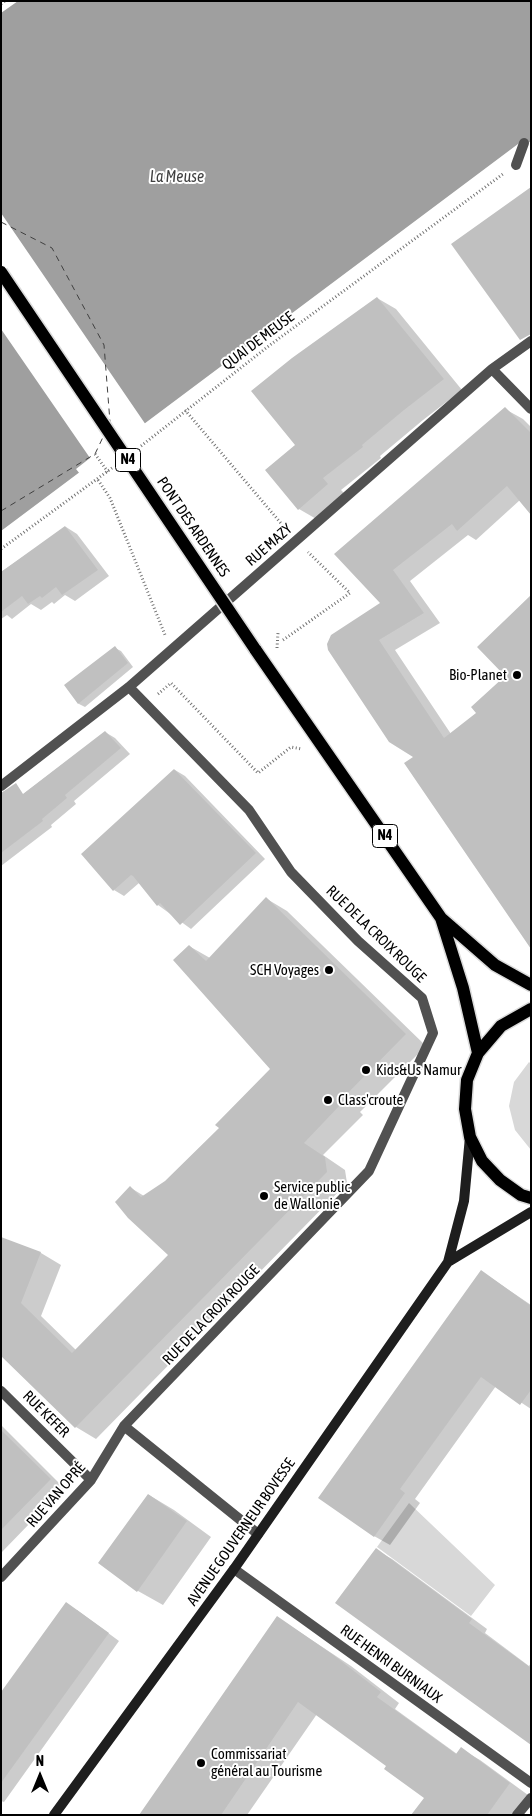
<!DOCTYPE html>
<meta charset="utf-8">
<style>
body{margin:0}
#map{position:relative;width:532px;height:1816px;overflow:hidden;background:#fff;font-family:"Asap Condensed",sans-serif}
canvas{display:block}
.frame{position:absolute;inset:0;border:2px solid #000;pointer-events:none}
.north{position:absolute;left:15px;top:1751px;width:50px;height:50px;-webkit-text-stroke:4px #fff;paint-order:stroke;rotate:0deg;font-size:14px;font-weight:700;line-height:20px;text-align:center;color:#000}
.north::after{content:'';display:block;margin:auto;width:18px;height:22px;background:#000;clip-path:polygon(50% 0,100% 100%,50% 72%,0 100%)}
</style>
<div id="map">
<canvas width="532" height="1816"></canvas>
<div class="frame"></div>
<div class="north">N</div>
</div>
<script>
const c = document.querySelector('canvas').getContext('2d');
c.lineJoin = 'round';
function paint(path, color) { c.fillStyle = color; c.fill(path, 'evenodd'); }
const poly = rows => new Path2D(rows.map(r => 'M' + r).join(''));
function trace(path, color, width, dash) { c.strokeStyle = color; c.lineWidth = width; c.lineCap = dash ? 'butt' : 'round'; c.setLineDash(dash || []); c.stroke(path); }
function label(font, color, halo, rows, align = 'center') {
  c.font = font + ' "Asap Condensed",sans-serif'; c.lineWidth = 4; c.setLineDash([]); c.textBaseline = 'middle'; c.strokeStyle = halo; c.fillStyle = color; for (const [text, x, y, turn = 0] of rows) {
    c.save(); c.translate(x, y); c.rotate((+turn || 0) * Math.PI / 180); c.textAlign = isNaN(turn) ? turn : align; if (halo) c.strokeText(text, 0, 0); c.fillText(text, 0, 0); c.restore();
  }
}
paint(poly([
 [529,1062,531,1064,531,1150,515,1130,509,1106,514,1082],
 [409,1503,495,1585,471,1616,377,1547]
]), '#d8d8d8');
paint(poly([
 [18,1,531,1,531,141,527,144,522,141,1,531,1,13]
]), '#9f9f9f');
paint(poly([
 [1,213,146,425,80,474,76,469,90,458,1,329]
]), '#fff');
paint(poly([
 [377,298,396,309,462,390,423,420,380,456,381,458,341,490,346,495,318,520,299,509,296,445],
 [531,351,531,374,530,373],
 [505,409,523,419,531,427,531,513,520,500,476,540,468,535,410,581,440,623,395,650,451,734,478,713,507,677,531,934,415,757,329,649,382,604,336,554],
 [66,527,77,534,109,576,75,601,65,595,54,604,52,602,41,610,31,604,12,619,7,615,1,619,1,572],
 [115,648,121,651,133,667,85,707,79,704,66,686],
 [105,732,115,738,130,754,74,801,76,804,51,825,52,827,1,866,1,811],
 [175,770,185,776,265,859,191,929,158,905,139,883,124,896,114,890],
 [267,899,287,911,426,1046,360,1112,363,1115,323,1155,345,1170,347,1183,96,1439,76,1427,1,1354,1,1239,41,1253,61,1265,41,1316,77,1351,169,1255,131,1188,144,1196,166,1182,220,1128,271,1069,189,946,210,958],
 [481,1271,531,1305,531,1409,496,1386,415,1499,420,1503,390,1545,374,1536],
 [1,1425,64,1488,1,1553],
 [149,1495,174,1510,211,1537,163,1605,138,1591,100,1563],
 [376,1550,392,1559,487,1629,485,1633,529,1666,531,1663,531,1742],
 [77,1610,119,1641,4,1802,1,1801,1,1694],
 [277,1617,351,1666,399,1703,395,1709,457,1754,461,1749,480,1760,528,1795,513,1815,413,1815,426,1797,388,1766,317,1714,247,1815,141,1815]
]), '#0003');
trace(poly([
 [1,222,52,248,104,345,110,422],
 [1,511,95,454,104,435]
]), '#404040', 1, [6, 5]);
paint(poly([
 [531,187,531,334,520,340,451,244],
 [377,297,444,379,404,410,362,445,363,447,323,478,328,484,298,510,265,470,295,445,251,391,292,358],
 [505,407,531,433,531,515,507,486,457,531,452,524,393,570,424,613,379,640,444,738,476,713,471,707,505,676,477,647,531,595,531,949,404,763,413,757,389,742,328,650,327,644,331,635,380,603,334,554],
 [65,526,98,570,62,595,56,587,42,598,40,596,28,604,22,596,1,612,1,572],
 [115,646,128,663,78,704,64,685],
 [105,731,121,748,65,795,67,798,42,819,43,821,1,853,1,793,16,783,23,794],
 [174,769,256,853,180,925,160,903,157,906,133,876,131,875,113,891,81,854],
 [266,897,406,1034,341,1100,343,1102,304,1143,325,1157,327,1172,75,1428,1,1356,1,1237,41,1252,21,1303,72,1353,168,1255,128,1218,115,1202,130,1186,141,1197,165,1181,219,1128,215,1125,270,1069,173,960,189,945,206,961],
 [481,1270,531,1306,531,1390,520,1405,481,1377,400,1489,405,1493,374,1537,318,1498],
 [1,1430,51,1479,1,1530],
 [148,1494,187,1521,137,1592,98,1563],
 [376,1548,472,1619,469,1623,531,1668,531,1745,335,1603],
 [66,1602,109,1633,1,1783,1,1692],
 [277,1616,332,1654,381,1692,377,1697,456,1754,461,1747,510,1783,487,1815,411,1815,424,1798,384,1769,386,1766,298,1702,221,1815,139,1815]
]), '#c0c0c0');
const primary = poly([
 [255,649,441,918,495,965,531,985],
 [441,918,463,988,478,1053],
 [531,1009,501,1026,478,1053,467,1080,465,1109,470,1137,482,1161,500,1180,521,1195,531,1198]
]);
trace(primary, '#dbdbdb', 15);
trace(poly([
 [1,4,5,1],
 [185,410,285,528],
 [141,446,270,345,503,174],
 [95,454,108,472],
 [98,480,110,498,165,635],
 [1,549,112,468],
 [283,640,350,593,308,552],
 [277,648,278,633],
 [158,694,171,683,258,773,291,747,302,749]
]), '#737373', 3, [1, 2.5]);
trace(poly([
 [516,165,524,143]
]), '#515151', 10);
trace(poly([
 [492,369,531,409],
 [1,786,129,687,492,369,531,341],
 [1,1391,91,1480],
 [124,1426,258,1534],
 [234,1569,531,1783],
 [1,1577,91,1480,124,1426,369,1171,433,1033,422,998,358,941,291,872,249,810,129,687],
 [517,1815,531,1798]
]), '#515151', 10);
trace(poly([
 [448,1262,531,1212],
 [54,1815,234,1569,448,1262,464,1201,470,1137]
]), '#1e1e1e', 10);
trace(primary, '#000', 12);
const primaryBridge = poly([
 [1,272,255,649]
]);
trace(primaryBridge, '#dbdbdb', 15, []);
trace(primaryBridge, '#000', 12);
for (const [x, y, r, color] of [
 [517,675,5,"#000"],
 [329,970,5,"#000"],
 [366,1070,5,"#000"],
 [328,1100,5,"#000"],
 [264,1196,5,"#000"],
 [201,1763,5,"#000"]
]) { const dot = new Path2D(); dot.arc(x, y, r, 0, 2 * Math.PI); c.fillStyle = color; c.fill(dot); trace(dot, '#fff', 2); }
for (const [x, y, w] of [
 [128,460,25],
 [385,836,25]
]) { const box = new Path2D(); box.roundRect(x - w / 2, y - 11.5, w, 23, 4); c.fillStyle = '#fff'; c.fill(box); trace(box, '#000', 1); }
label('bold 14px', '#000', null, [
 ["N4",128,460],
 ["N4",385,836]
]);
label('15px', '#000', '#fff', [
 ["QUAI DE MEUSE",258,341,-37],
 ["PONT DES ARDENNES",193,527,56],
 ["RUE MAZY",269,545,-41],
 ["RUE DE LA CROIX ROUGE",376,934,44],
 ["RUE DE LA CROIX ROUGE",211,1315,-46],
 ["RUE KEFER",46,1414,45],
 ["RUE VAN OPRÉ",56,1495,-49],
 ["AVENUE GOUVERNEUR BOVESSE",241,1532,-55],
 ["RUE HENRI BURNIAUX",391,1664,36]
]);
label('15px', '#000', '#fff', [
 ["Bio-Planet",507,675,"right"],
 ["SCH Voyages",319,970,"right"],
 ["Kids&Us Namur",376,1070],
 ["Class'croute",338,1100],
 ["Service public",274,1187],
 ["de Wallonie",274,1204],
 ["Commissariat",211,1754],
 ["général au Tourisme",211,1771]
], 'left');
label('italic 16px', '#404040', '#fff', [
 ["La Meuse",177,177]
]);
</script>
